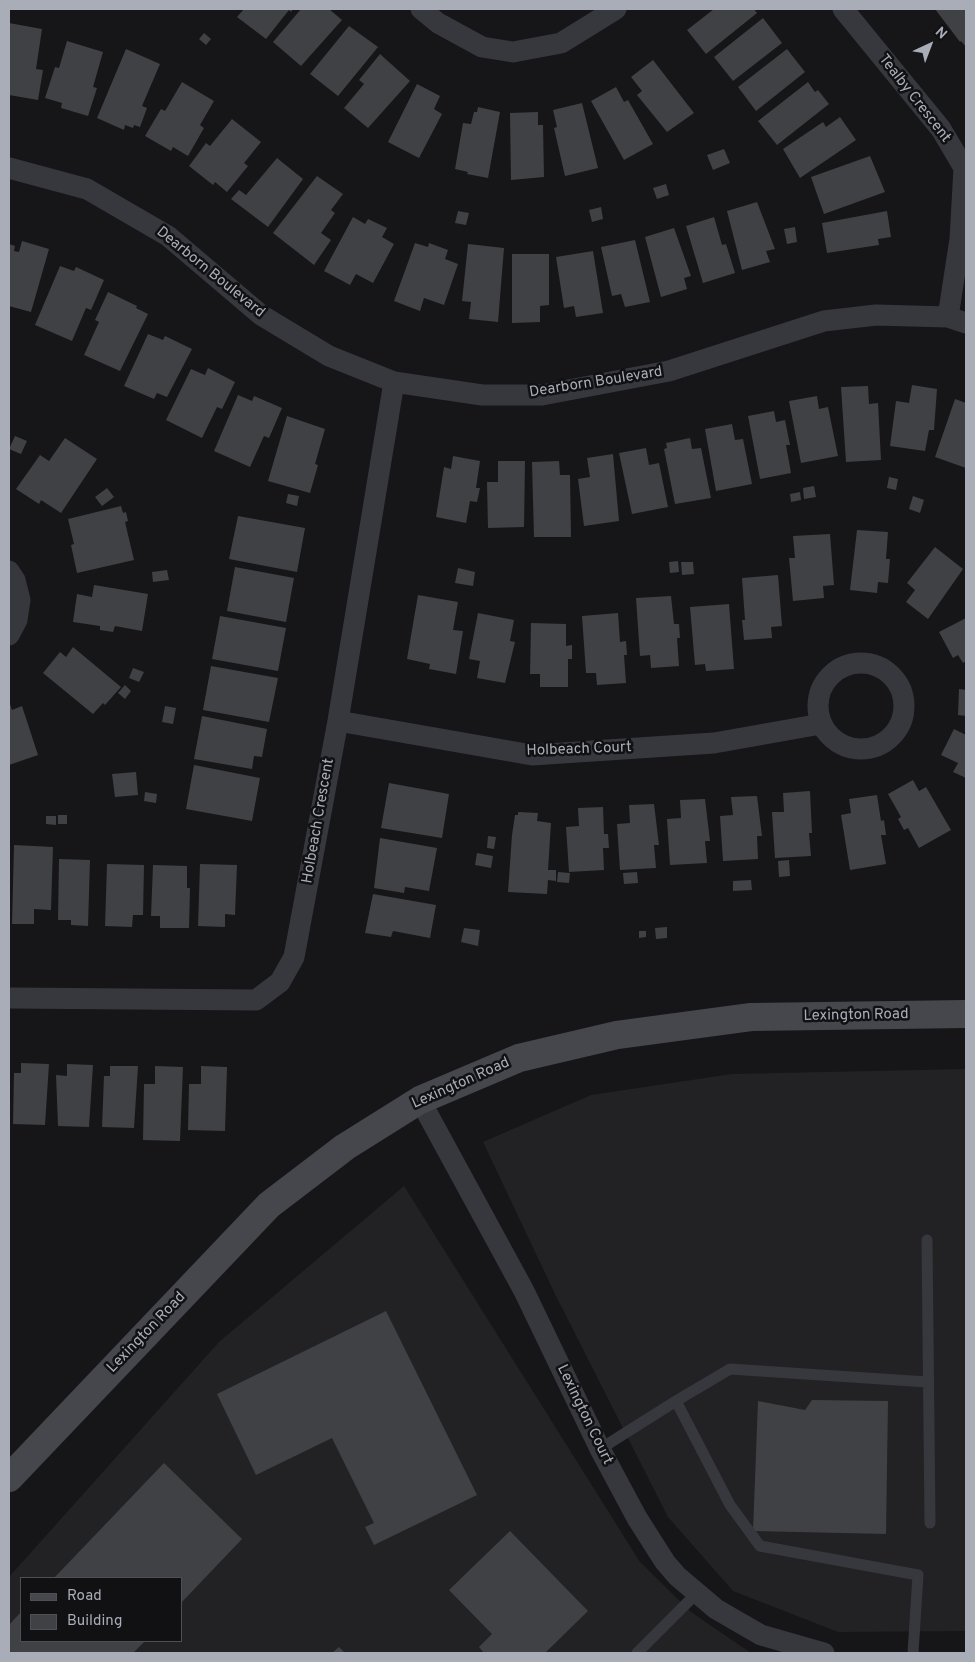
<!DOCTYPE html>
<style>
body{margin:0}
#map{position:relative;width:975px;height:1662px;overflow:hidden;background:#161618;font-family:Overpass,sans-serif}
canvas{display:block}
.frame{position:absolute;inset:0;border:10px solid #a8adb8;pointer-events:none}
.legend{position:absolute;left:20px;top:1577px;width:162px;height:65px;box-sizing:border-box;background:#111113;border:1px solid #4d4f55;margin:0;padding:6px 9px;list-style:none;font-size:15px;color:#a8adb8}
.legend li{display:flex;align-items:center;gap:10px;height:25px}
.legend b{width:25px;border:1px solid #4d4f55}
.north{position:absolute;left:905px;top:20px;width:50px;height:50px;-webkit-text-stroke:4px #111113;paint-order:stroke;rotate:43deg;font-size:14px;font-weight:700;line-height:20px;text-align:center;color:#a8adb8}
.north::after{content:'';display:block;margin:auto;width:18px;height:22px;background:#a8adb8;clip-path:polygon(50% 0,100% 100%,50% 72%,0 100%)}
</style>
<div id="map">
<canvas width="975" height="1662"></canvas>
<div class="frame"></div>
<ul class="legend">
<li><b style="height:6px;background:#45474d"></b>Road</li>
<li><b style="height:14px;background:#404145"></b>Building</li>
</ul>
<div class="north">N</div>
</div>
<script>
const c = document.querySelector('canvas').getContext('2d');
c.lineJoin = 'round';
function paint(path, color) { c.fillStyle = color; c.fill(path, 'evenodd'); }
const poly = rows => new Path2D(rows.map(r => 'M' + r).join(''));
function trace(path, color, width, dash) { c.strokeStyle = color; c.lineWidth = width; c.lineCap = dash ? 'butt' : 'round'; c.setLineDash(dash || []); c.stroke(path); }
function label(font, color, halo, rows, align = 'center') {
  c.font = font + ' Overpass,sans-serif'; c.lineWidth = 5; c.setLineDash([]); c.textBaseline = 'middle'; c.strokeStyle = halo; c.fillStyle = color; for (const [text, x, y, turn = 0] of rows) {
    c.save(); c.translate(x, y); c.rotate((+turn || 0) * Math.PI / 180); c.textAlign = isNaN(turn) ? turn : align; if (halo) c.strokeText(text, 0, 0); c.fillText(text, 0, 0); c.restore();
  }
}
paint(poly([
 [966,1069,966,1631,838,1632,733,1591,668,1517,555,1294,483,1142,591,1095,732,1074],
 [404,1186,640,1562,691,1612,751,1653,9,1653,9,1577,219,1342],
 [21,1578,181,1578,181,1641,21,1641]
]), '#222225');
paint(poly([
 [244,9,293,9,291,12,289,10,266,39,237,17],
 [301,9,329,9,342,20,301,66,273,42],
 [714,9,754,9,757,13,706,54,687,30],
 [935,9,966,9,966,47,961,41,960,42],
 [763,18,782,43,733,81,714,57],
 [9,23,42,29,36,69,43,70,38,100,9,95],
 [349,26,378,47,338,96,310,74],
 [204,33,211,39,206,45,199,39],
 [67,41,103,52,93,87,97,88,88,116,61,108,62,103,45,98,55,67,59,68],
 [126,49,160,64,142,106,147,108,140,127,134,125,133,128,125,125,124,130,97,118],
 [787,49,805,72,756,111,738,87],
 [380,54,410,81,368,128,344,108,364,84,359,80],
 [653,60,694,113,667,132,637,95,642,91,631,77],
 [182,82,214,101,200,125,204,128,188,156,173,147,171,151,145,136,161,109,165,111],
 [808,82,815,92,818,90,829,104,777,145,758,121],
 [417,84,440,96,434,109,442,114,419,158,388,142],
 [616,87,624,102,628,100,653,144,624,160,591,101],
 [582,103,598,168,565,176,554,128,557,127,553,110],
 [478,107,500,112,488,178,467,174,468,172,455,169,463,123,471,124,474,112,477,112],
 [538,112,538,125,543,125,544,177,511,180,510,113],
 [840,117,856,140,800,178,783,149,823,122,826,127],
 [232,119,261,142,244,163,248,166,227,192,215,182,213,185,189,166,206,143,210,146],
 [724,149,730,163,713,170,707,155],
 [870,156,885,192,824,214,811,177],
 [277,158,303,179,268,227,231,199,239,190,246,195],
 [317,176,343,194,331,210,335,213,321,233,331,240,314,265,273,233],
 [666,184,669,195,657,199,653,188],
 [757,202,775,249,766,251,770,262,742,270,727,211],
 [601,207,603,219,592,222,589,210],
 [458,211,469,213,466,225,455,223],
 [887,211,891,237,878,239,879,245,827,253,822,223],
 [353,217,365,224,368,219,387,228,382,237,394,244,373,283,356,274,350,285,324,271],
 [714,217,722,245,726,244,735,273,703,283,686,226],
 [795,227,797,242,787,244,784,229],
 [674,228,691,276,684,278,687,289,661,297,645,237],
 [635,240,650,302,625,307,621,294,612,296,601,247],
 [22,241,49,249,31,312,9,306,9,244,15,246,14,251,19,252],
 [415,243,428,247,429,243,448,250,445,259,458,264,444,305,424,298,420,311,394,301],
 [468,244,504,248,498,322,469,319,471,302,462,301],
 [593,251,603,313,576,317,574,306,564,308,556,257],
 [512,254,549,254,549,305,540,306,540,322,512,323],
 [60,266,74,271,76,267,104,280,91,310,86,308,72,341,35,325],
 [108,292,137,306,136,308,148,314,120,371,84,355,99,322,95,320],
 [148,334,163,340,165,336,192,349,167,397,157,393,154,399,124,386],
 [208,368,235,382,222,409,217,407,202,438,166,420,191,369,205,375],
 [912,385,937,389,934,430,929,430,925,451,890,446,896,401,909,403],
 [868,386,869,404,878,403,881,460,846,462,841,387],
 [238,395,252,401,254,396,282,408,269,438,264,436,250,467,214,451],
 [817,396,819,409,828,407,838,456,801,463,789,401],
 [955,399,966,403,966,468,935,457],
 [774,411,776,422,785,420,790,445,786,445,791,473,760,479,748,416],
 [287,416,325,429,315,464,318,465,310,493,268,481],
 [732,424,735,440,743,439,752,484,716,491,705,429],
 [15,436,27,441,21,454,9,449],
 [65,438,97,459,61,513,41,500,39,504,16,489,40,455,49,461],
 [690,438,692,449,701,448,711,498,675,504,664,449,667,448,666,443],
 [646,448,649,465,659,463,668,507,632,514,619,453],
 [613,454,619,521,584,526,578,479,590,477,587,458],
 [453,456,480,461,476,488,480,488,477,502,470,501,466,523,436,517,444,467,451,469],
 [498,461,525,461,524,527,488,528,487,482,498,482],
 [559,461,560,475,570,475,571,537,534,537,532,462],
 [889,477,898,479,896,490,887,488],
 [814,486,816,497,804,499,803,488],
 [107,488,114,497,102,506,95,497],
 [800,492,801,500,791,502,790,494],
 [288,494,299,496,297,506,286,503],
 [913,496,924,500,920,513,909,509],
 [121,506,123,513,126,512,128,521,125,522,134,560,77,573,71,545,74,544,68,519],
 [238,516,305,528,297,572,229,559],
 [857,530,888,532,886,559,890,559,888,583,878,582,877,593,850,590],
 [830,534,834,585,823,586,824,598,793,601,789,558,795,558,793,536],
 [935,547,963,569,928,619,906,602,915,590,907,583],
 [678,561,679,572,670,573,669,562],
 [681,562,693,562,694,574,682,575],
 [235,567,294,578,286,622,227,611],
 [458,568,475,572,473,586,455,583],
 [167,570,169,580,153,582,152,572],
 [778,575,782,626,771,627,772,638,744,640,742,620,745,620,742,578],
 [94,585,148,594,142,631,115,626,113,632,100,630,100,626,73,622,77,594,92,597],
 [418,595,458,602,453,630,463,631,456,674,429,669,430,664,407,659],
 [671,596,674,624,679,624,680,638,677,638,679,666,651,668,650,655,640,656,636,598],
 [729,604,734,669,706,671,705,664,695,665,690,607],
 [478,613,514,620,510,641,515,642,505,683,477,678,480,661,469,659],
 [618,613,620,642,626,641,627,655,624,655,626,683,597,685,596,673,586,673,582,616],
 [220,616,286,628,278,671,212,659],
 [966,618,966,661,963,663,958,655,953,658,939,632],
 [531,623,566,624,566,646,572,645,572,659,568,659,568,687,540,687,540,674,530,674],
 [73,647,121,687,105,705,103,703,93,714,43,673,60,652,66,657],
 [211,666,278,678,269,722,203,710],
 [133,668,144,672,139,682,129,678],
 [125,685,131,691,125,699,118,693],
 [959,689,966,690,966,716,958,715],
 [9,701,12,710,22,706,38,755,9,765],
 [165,706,176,708,173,724,162,722],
 [202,716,267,729,262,757,254,756,252,769,194,759],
 [954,729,966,735,966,778,953,772,958,763,941,755],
 [194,765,260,778,252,821,186,809],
 [136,772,138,795,115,797,112,774],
 [913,780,919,791,926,787,951,830,919,848,908,828,904,830,898,819,901,817,888,794],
 [389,783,449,794,442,838,381,828],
 [810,791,812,833,809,833,811,856,775,858,772,812,784,812,783,793],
 [145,792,157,794,156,803,144,801],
 [877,795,881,821,884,820,886,835,881,835,886,864,850,870,841,815,851,813,849,799],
 [757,796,762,836,757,836,758,859,723,861,720,816,733,815,731,797],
 [705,799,710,841,705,841,707,863,670,865,667,819,681,818,680,800],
 [654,804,659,845,654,845,656,868,620,870,617,824,630,823,629,805],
 [603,807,604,834,608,834,609,848,603,848,604,870,569,872,566,827,579,826,578,808],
 [518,812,538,813,537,821,551,823,548,870,556,870,556,881,548,880,547,894,508,892,512,835,515,815,518,815],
 [58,815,67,815,67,824,58,824],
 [46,816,56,816,56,825,46,824],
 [488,836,496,837,494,849,487,848],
 [380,838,437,848,429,891,405,887,404,893,374,888],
 [14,845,53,847,51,910,34,909,34,924,12,924],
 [477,853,493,856,491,868,475,865],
 [59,859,90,860,88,926,71,925,71,920,58,920],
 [789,860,790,876,779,877,778,861],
 [107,864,144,865,143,915,133,915,132,927,105,926],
 [200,864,237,865,235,915,225,914,225,927,198,926],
 [153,865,187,866,187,888,190,888,189,928,160,928,160,916,151,916],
 [558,872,570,873,569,883,557,882],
 [637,872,638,883,624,884,623,873],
 [751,880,752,890,733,891,733,881],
 [373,894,436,905,430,938,393,931,391,937,365,933],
 [667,927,667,938,656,939,655,928],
 [464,928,480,930,478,946,461,942],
 [639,931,646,931,646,937,639,938],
 [21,1063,49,1064,45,1125,13,1124,14,1073,21,1073],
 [67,1064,93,1065,89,1127,58,1126,56,1075,67,1076],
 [110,1066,138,1066,134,1128,102,1127,104,1076,110,1076],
 [155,1066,183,1067,180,1141,143,1140,144,1084,155,1084],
 [201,1066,227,1067,225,1131,188,1130,189,1084,201,1084],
 [386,1311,477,1495,374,1545,365,1527,374,1523,332,1438,256,1475,217,1394],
 [812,1400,888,1401,886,1534,753,1531,758,1401,805,1410],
 [164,1463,242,1539,181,1603,181,1578,54,1578],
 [510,1531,588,1611,545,1653,484,1653,479,1647,492,1634,449,1590],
 [21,1612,21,1641,145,1641,133,1653,9,1653,9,1625],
 [339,1647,345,1653,332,1653]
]), '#404145');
trace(poly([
 [927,1240,930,1523],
 [676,1401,730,1369,927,1382],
 [600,1449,676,1401,730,1505,760,1546,918,1575,913,1653],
 [637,1653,697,1593]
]), '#37383d', 11);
trace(poly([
 [421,9,438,23,482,47,513,52,561,43,616,9],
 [843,9,941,129,964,168,960,239,948,317],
 [9,168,87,189,168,236,261,315,329,356,394,382,482,395,542,395,669,371,824,321,876,315,948,317,966,323],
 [9,571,15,580,20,600,17,620,9,635],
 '818 706a43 43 0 1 1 86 0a43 43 0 1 1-86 0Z',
 [338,721,532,755,714,743,821,724],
 [9,998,256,1000,280,982,294,957,338,721,394,382],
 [420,1100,524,1291,600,1449,637,1518,665,1562,677,1576,716,1609,761,1635,824,1653]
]), '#37383d', 21);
trace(poly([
 [9,1478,269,1205,345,1147,420,1100,519,1058,617,1035,751,1017,966,1014]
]), '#45474d', 28);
label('15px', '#a8adb8', '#111113', [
 ["Tealby Crescent",914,99,52],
 ["Dearborn Boulevard",210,273,39],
 ["Dearborn Boulevard",596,383,-9],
 ["Holbeach Court",579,750,-2],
 ["Holbeach Crescent",319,821,-80],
 ["Lexington Road",856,1016,-1],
 ["Lexington Road",461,1084,-24],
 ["Lexington Road",147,1333,-46],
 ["Lexington Court",584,1415,64]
]);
</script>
